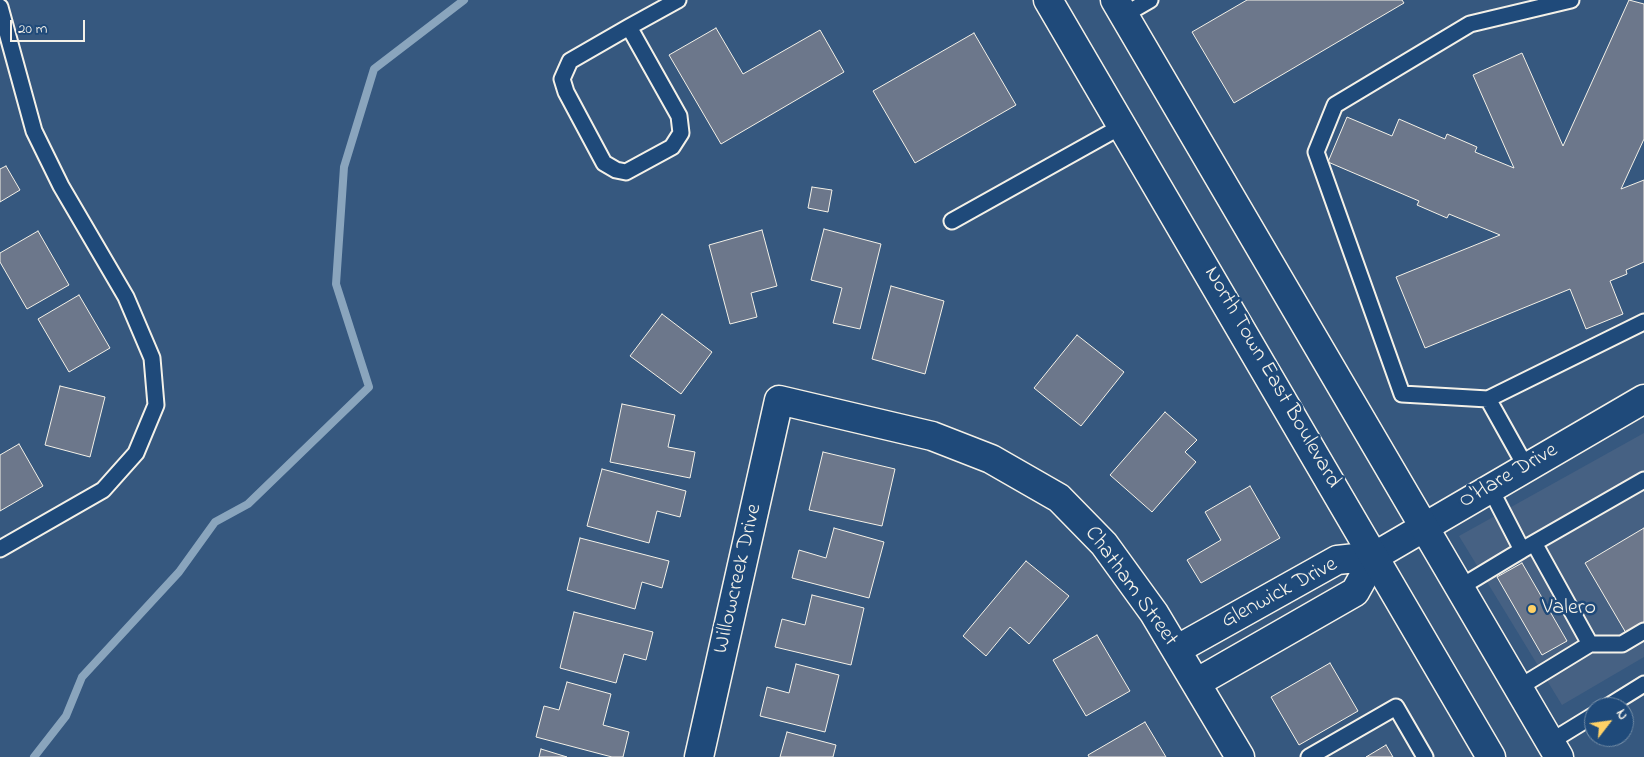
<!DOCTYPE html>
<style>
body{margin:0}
#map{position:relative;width:1644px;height:757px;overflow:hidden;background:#36587f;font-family:"Indie Flower",sans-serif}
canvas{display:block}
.north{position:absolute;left:1584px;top:697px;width:50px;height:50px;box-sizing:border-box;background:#1f4a7a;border:1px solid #748da6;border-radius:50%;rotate:60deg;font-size:14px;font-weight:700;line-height:20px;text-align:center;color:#f4f1e8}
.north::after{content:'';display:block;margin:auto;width:18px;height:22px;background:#ffd166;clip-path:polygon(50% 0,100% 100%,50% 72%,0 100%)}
.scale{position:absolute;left:10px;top:20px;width:75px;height:22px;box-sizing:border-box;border:2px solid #f4f1e8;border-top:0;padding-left:6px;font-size:15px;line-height:18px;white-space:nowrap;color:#f4f1e8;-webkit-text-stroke:4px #1f4a7a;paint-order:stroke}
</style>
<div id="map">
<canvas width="1644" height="757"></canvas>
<div class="north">N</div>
<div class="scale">20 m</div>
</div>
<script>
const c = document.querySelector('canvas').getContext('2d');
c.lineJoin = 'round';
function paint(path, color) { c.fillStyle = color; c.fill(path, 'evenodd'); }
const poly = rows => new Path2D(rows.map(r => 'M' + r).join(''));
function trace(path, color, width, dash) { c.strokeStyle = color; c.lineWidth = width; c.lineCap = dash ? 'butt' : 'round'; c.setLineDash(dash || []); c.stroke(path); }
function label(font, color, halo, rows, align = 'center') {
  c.font = font + ' "Indie Flower",sans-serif'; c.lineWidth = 5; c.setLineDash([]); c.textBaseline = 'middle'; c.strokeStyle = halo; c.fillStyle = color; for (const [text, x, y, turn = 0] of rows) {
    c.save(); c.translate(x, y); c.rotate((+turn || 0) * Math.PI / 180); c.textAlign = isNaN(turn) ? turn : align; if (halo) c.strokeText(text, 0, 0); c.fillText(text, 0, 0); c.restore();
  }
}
paint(poly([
 [1644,433,1644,657,1562,705,1459,536]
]), '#466183');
trace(poly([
 [34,757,66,716,82,677,179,572,215,522,248,504,369,387,336,284,344,167,374,69,464,0]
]), '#8aa5bd', 8);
const building = poly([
 [1247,0,1402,0,1404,3,1234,103,1192,32,1247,0],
 [1629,0,1644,4,1644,139,1621,189,1644,180,1644,262,1626,270,1627,274,1610,281,1623,314,1586,329,1570,289,1425,348,1396,277,1500,235,1449,214,1447,218,1417,205,1419,201,1328,162,1347,117,1392,136,1399,119,1445,139,1447,134,1477,147,1475,152,1514,168,1473,75,1522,53,1563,146,1629,0],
 [716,28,743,74,820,30,844,72,721,144,669,55,716,28],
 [974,33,1016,105,915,163,873,91,974,33],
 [6,166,20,190,0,202,0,169,6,166],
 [812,187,832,190,828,212,808,208,812,187],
 [824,229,881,244,860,329,833,323,842,288,811,280,824,229],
 [762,230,777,286,751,293,757,317,730,324,709,245,762,230],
 [38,231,69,285,27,309,0,262,0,253,38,231],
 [891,286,944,301,925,374,872,359,891,286],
 [79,295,110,348,69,372,38,319,79,295],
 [662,314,712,352,681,394,630,356,662,314],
 [1077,335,1124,372,1081,426,1034,388,1077,335],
 [60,386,105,397,90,457,45,445,60,386],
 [622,404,675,415,668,447,695,452,690,478,610,462,622,404],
 [1165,412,1197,440,1185,452,1196,462,1152,512,1110,475,1165,412],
 [19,444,43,486,0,511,0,455,19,444],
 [823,452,895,469,882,526,809,510,823,452],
 [602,469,686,491,680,517,657,511,649,543,587,526,602,469],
 [1250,486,1280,538,1201,583,1187,560,1221,540,1205,512,1250,486],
 [834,528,884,542,869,598,792,578,799,550,826,558,834,528],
 [1644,528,1644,622,1626,633,1585,563,1644,528],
 [580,538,669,561,662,588,642,582,635,609,567,590,580,538],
 [1026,561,1069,596,1029,644,1010,627,986,656,963,636,1026,561],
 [1522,563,1567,641,1542,655,1497,577,1522,563],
 [812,595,864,608,851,665,775,647,782,619,805,625,812,595],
 [574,612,653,632,646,660,624,654,616,683,560,668,574,612],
 [1097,635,1130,691,1086,716,1053,660,1097,635],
 [1330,663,1358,711,1299,745,1271,697,1330,663],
 [796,664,839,675,825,732,760,716,767,687,789,693,796,664],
 [567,682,611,694,603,725,629,732,623,757,612,757,536,737,544,706,559,710,567,682],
 [1145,722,1166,757,1089,757,1088,755,1145,722],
 [787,732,836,745,833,757,780,757,787,732],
 [1386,745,1393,757,1366,757,1386,745],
 [541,749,567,757,539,757,541,749]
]);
paint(building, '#6c778b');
trace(building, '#f4f1e8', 1);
const lane = poly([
 [0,7,34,131,61,186,126,297,152,358,156,405,136,453,103,490,0,549],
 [1124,15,1150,0],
 [629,27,679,116,681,133,672,147,626,172,616,170,604,163,566,92,562,79,570,61,629,27,678,0],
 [952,221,1122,126],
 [1488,399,1644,322],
 [1526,467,1488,399,1402,394,1316,152,1335,105,1470,24,1571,0],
 [1490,488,1522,550,1644,480],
 [1459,588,1522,550],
 [1590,644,1622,644,1644,631],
 [1518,688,1590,644,1534,543],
 [1607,707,1644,684],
 [1550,742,1594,715],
 [1309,757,1396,707,1425,757]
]);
const street = poly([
 [1176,650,1337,560,1375,556,1644,399],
 [1196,683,1355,592,1375,556],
 [699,757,779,400,932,436,991,459,1059,498,1104,544,1154,613,1240,757]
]);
const secondary = poly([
 [1048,0,1491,757],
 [1115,0,1559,757]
]);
trace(lane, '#f4f1e8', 19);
trace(street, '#f4f1e8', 31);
trace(secondary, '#f4f1e8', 31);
trace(lane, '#1f4a7a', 15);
trace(street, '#1f4a7a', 28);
trace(secondary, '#1f4a7a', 28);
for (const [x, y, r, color] of [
 [1532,609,5,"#ffd166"]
]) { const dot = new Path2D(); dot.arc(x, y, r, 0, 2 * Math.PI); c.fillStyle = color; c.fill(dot); trace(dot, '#1f4a7a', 2); }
label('22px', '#f4f1e8', '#1f4a7a', [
 ["North Town East Boulevard",1271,378,60],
 ["O'Hare Drive",1509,477,-30],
 ["Willowcreek Drive",739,579,-77],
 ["Chatham Street",1130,587,54],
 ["Glenwick Drive",1280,594,-28]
]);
label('22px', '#f4f1e8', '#1f4a7a', [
 ["Valero",1542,609]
], 'left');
</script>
